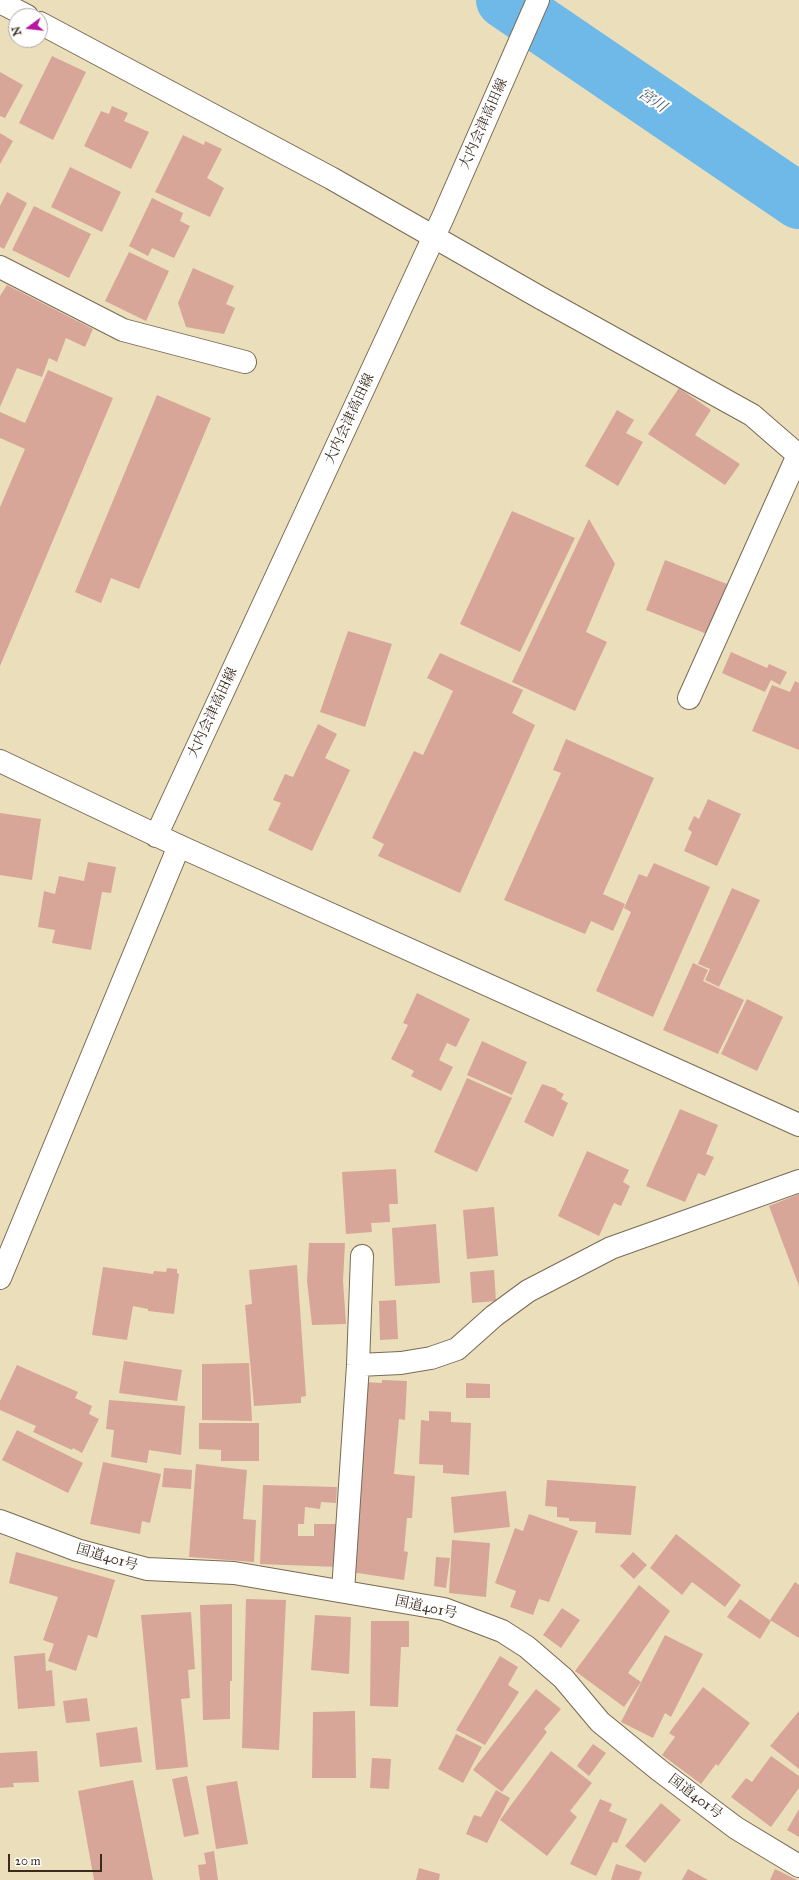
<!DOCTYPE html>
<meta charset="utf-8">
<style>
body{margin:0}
#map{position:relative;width:799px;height:1880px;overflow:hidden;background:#ebdfbb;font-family:"IM FELL Great Primer",serif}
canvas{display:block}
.north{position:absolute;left:8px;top:8px;width:40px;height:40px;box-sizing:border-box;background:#fff;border:1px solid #b1aaa5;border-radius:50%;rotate:255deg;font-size:11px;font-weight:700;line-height:16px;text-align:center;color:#3b2a1e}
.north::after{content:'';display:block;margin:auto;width:14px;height:18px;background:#b5179e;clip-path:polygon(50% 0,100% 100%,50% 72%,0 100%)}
.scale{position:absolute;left:8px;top:1854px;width:94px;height:18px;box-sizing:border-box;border:2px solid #3b2a1e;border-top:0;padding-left:5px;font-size:12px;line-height:14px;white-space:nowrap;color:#3b2a1e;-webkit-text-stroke:3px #fff;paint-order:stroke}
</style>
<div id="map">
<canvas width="799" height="1880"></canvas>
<div class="north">N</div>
<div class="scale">20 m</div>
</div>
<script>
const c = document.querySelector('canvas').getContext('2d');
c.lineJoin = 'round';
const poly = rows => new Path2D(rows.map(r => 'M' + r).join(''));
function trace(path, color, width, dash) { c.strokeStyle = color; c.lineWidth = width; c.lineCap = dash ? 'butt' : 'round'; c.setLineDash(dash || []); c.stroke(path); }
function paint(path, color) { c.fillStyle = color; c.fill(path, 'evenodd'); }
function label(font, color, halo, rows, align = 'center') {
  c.font = font + ' "IM FELL Great Primer","Noto Serif JP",serif'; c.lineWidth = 4; c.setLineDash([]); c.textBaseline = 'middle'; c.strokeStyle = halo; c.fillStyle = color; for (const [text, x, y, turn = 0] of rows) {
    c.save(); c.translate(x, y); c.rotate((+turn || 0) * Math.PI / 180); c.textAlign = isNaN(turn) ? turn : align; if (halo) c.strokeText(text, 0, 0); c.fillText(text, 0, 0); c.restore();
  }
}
trace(poly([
 [504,0,799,201]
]), '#6eb9e7', 56);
paint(poly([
 [52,56,86,72,53,140,19,123],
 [0,72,23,85,5,118,0,116],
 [112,106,128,113,124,121,149,132,131,169,84,146,101,111,109,114],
 [0,133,13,141,0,164],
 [183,135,204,145,205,141,222,149,207,178,224,188,210,217,155,192],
 [70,167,121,192,102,232,51,207],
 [7,192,27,203,4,249,0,247,0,206],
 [152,198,183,213,180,221,190,226,174,258,152,248,148,256,129,246],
 [34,206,91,234,69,278,12,250],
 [129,252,169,271,146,321,105,301],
 [193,268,234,286,226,304,235,308,224,334,186,327,178,303],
 [7,285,93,329,85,347,66,338,57,362,49,358,42,377,17,368,0,407,0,296],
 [48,370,113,398,0,666,0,507,25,449,0,438,0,412,25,423],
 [679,388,711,410,695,435,740,464,725,485,648,434],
 [157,395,211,418,139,589,111,578,101,603,75,592],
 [617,410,634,420,626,433,643,442,618,486,585,466],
 [512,511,575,538,520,652,460,624],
 [589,519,615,564,586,632,607,642,575,711,512,682],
 [665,560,727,584,707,634,646,610],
 [348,631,392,644,365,727,320,712],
 [731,652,767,668,769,664,787,672,780,685,771,680,765,692,722,673],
 [440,653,523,690,512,713,535,725,460,893,378,856,384,844,372,838,414,751,423,755,453,691,427,678],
 [795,681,799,683,799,750,752,731,772,685,790,692],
 [318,724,337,734,325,758,350,770,312,851,268,830,281,803,273,800,285,774,293,777],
 [566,739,654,778,603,894,625,904,613,931,591,921,585,934,504,900,561,773,553,770],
 [708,799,741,814,717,866,684,851,692,832,688,829,694,816,699,819],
 [0,813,41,819,32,880,0,875],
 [88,862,116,867,111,893,102,892,91,950,52,943,55,930,38,927,44,891,55,894,59,876,84,881],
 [654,863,710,887,653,1017,596,991,631,912,624,908,639,874,647,877],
 [732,888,760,900,719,987,705,980,710,969,698,964],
 [693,963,708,970,703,981,744,1000,718,1054,663,1030],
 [417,993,470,1019,456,1047,447,1043,439,1060,453,1067,441,1091,411,1076,414,1071,391,1059,408,1025,403,1023],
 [747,999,783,1017,757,1071,721,1054],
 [482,1041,527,1062,512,1095,467,1075],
 [467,1078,512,1098,477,1172,434,1152],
 [542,1084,557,1089,556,1090,564,1094,561,1099,568,1103,553,1137,524,1122],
 [680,1109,718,1125,706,1154,714,1157,705,1176,698,1173,685,1202,646,1186],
 [587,1151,629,1170,623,1182,630,1186,621,1206,614,1203,599,1236,558,1216],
 [396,1169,398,1204,389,1204,390,1222,371,1223,372,1232,346,1234,342,1172],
 [799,1194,799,1286,769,1206],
 [494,1207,498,1256,467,1259,463,1210],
 [436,1224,440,1283,395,1286,392,1228],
 [309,1243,345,1243,343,1281,346,1324,312,1325,307,1281],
 [297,1265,306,1396,301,1397,301,1403,254,1406,245,1305,252,1304,249,1270],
 [103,1267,153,1274,154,1271,166,1272,167,1268,177,1269,177,1273,179,1274,174,1314,148,1311,148,1309,133,1306,127,1340,92,1335],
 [494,1270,496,1301,472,1303,470,1272],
 [396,1300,398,1339,380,1340,379,1301],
 [124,1361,182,1370,177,1401,119,1393],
 [249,1363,252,1421,202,1420,202,1364],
 [17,1365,78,1392,75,1398,92,1406,89,1414,99,1419,82,1453,73,1448,72,1450,33,1432,36,1426,0,1410,0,1401],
 [382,1380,407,1381,405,1420,399,1419,394,1474,415,1476,412,1518,407,1518,404,1551,408,1552,404,1580,351,1572,365,1382,382,1383],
 [466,1383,490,1384,490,1398,466,1398],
 [109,1400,185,1406,181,1455,149,1450,147,1463,111,1457,114,1430,106,1429],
 [429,1411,451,1412,451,1422,471,1423,469,1475,443,1473,443,1465,419,1464,421,1420,429,1421],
 [199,1423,259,1423,259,1461,221,1461,221,1450,199,1449],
 [17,1430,83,1463,68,1493,2,1460],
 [103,1462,161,1474,150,1523,142,1521,140,1534,90,1524],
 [196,1464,247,1470,243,1519,256,1520,254,1562,189,1557],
 [164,1468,192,1470,191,1489,162,1487],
 [547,1480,636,1486,631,1535,595,1533,596,1522,569,1521,569,1518,557,1517,557,1507,545,1506],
 [263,1485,337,1487,336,1503,321,1502,320,1509,305,1507,304,1524,298,1524,298,1536,314,1536,314,1524,340,1524,338,1567,260,1564],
 [506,1491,510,1527,454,1533,451,1497],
 [529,1514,578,1531,549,1602,539,1599,533,1615,510,1607,516,1591,495,1583,515,1528,523,1531],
 [676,1534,741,1585,725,1607,692,1582,682,1595,650,1568],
 [452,1540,490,1543,486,1597,449,1593],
 [16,1552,115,1580,97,1638,88,1635,76,1671,48,1661,54,1644,43,1640,58,1597,9,1583],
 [633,1552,647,1565,634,1579,620,1566],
 [436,1557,450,1558,446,1588,434,1586],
 [795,1582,799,1585,799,1638,770,1620],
 [639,1585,670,1611,628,1673,641,1682,624,1707,575,1671],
 [246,1599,286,1600,279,1750,242,1748],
 [740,1599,771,1621,760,1639,727,1617],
 [232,1604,232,1681,230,1681,230,1719,203,1720,200,1605],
 [562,1608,580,1620,561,1648,543,1635],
 [191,1612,195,1669,188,1670,190,1698,181,1699,188,1767,156,1770,141,1615],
 [315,1615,351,1617,349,1674,311,1670],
 [371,1621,409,1621,409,1647,401,1647,398,1707,370,1706],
 [665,1635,703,1654,671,1717,665,1713,653,1738,621,1722],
 [45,1653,46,1671,52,1670,55,1706,18,1709,14,1656],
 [500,1656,518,1667,508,1685,519,1692,485,1745,456,1730],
 [703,1687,750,1723,718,1766,716,1764,701,1784,662,1755,675,1737,669,1733],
 [536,1689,561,1709,544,1729,547,1732,502,1792,473,1770],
 [87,1698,90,1721,66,1723,63,1701],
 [355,1711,356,1778,312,1778,313,1712],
 [799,1711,799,1769,770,1746],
 [137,1727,142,1762,100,1767,96,1733],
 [456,1734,482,1747,463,1783,438,1769],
 [593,1744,606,1753,589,1776,577,1766],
 [37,1751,39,1782,13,1783,14,1787,0,1788,0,1753],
 [551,1751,592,1783,570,1811,577,1817,547,1856,500,1820],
 [771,1756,799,1776,799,1788,771,1827,731,1797,746,1778,752,1782],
 [372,1758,391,1759,389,1789,370,1788],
 [187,1776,199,1834,184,1837,172,1779],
 [133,1780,153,1880,94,1880,78,1791],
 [237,1781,248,1844,216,1849,206,1786],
 [496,1790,510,1798,487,1843,466,1834,474,1815,481,1817],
 [600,1799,612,1804,609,1811,627,1819,617,1843,613,1842,596,1876,570,1864],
 [661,1803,681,1820,645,1863,625,1846],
 [799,1809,799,1837,787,1830],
 [214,1851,218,1880,200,1880,198,1865,206,1864,204,1853],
 [616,1864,642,1872,639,1880,611,1880],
 [419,1868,440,1874,439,1880,416,1880],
 [688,1869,708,1880,682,1880],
 [775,1869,797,1880,770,1880]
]), '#d7a699');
const street = poly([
 [0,2,27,16],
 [40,23,331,178,539,297,752,415,798,455,689,698],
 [0,267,123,330,245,362],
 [0,1278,179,846],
 [358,1365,401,1363,431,1358,457,1349,494,1316,528,1291,611,1248,799,1181],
 [343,1591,358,1365,362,1256]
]);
const secondary = poly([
 [0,761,179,846,799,1125],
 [156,836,443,217,538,0]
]);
const highway = poly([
 [0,1521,77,1550,147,1569,234,1573,444,1609,502,1631,527,1647,563,1678,600,1722,659,1770,736,1828,799,1866]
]);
trace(street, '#796955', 24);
trace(secondary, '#796955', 24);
trace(highway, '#796955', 24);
trace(street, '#fff', 22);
trace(secondary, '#fff', 22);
trace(highway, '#fff', 22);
label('14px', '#3b2a1e', '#fff', [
 ["大内会津高田線",484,124,-66],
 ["大内会津高田線",350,419,-65],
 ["大内会津高田線",213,713,-65],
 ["国道401号",107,1558,16],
 ["国道401号",426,1608,12],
 ["国道401号",695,1797,37]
]);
label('italic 15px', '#4d5c64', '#fff', [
 ["宮川",652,101,34]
]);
</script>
